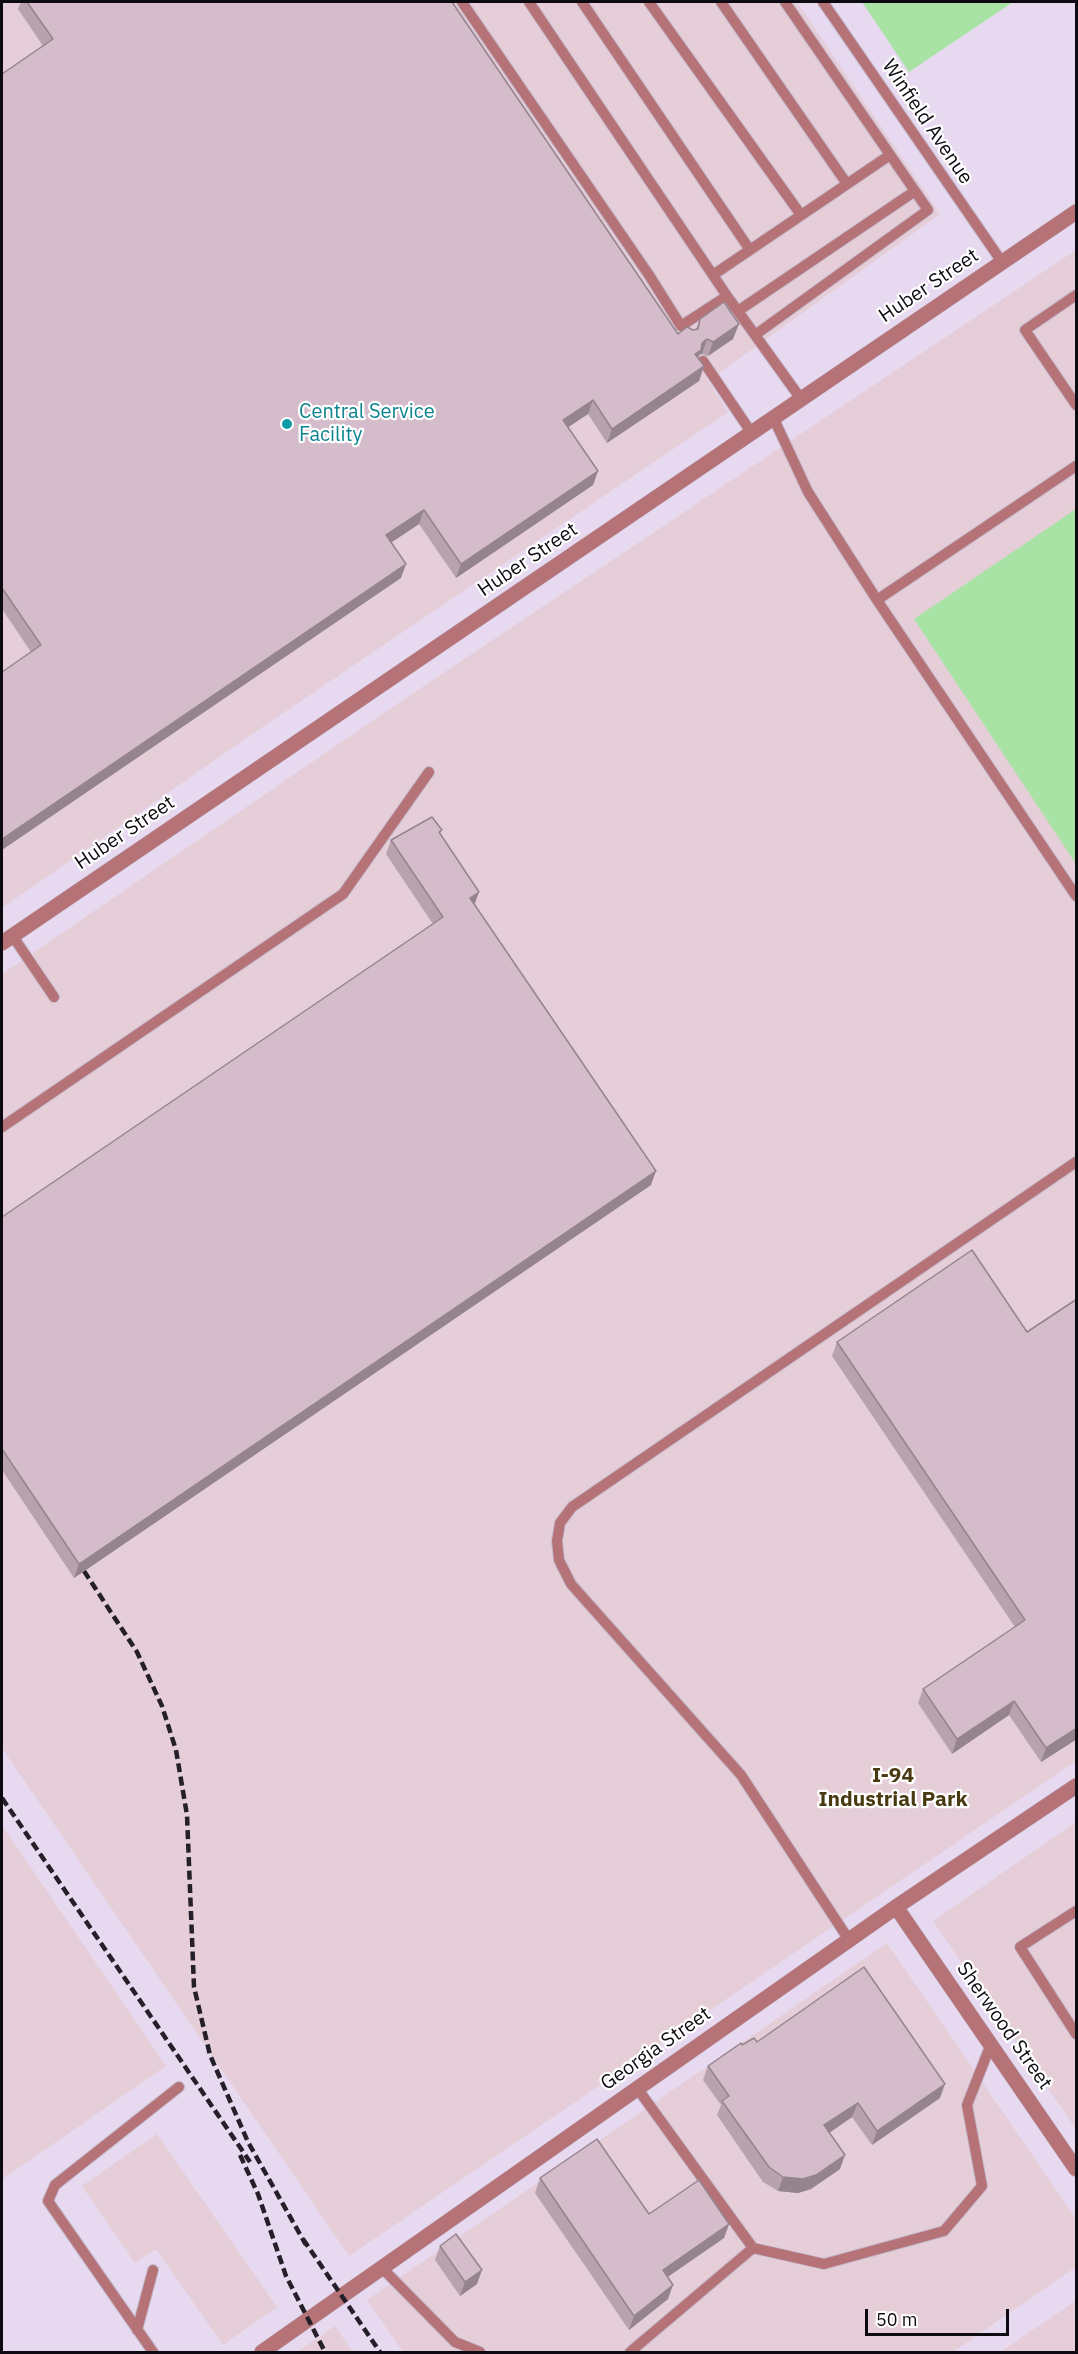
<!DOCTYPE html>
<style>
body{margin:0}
#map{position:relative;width:1078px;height:2354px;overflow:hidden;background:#e7d9f0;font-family:"IBM Plex Sans",sans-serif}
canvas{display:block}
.frame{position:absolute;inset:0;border:3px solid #0e0a11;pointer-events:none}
.scale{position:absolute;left:865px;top:2309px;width:144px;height:27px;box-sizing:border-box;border:3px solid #0e0a11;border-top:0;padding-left:8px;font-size:18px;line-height:21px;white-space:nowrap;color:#0e0a11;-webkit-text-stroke:4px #fff;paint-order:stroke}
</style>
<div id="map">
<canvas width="1078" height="2354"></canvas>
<div class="frame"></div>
<div class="scale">50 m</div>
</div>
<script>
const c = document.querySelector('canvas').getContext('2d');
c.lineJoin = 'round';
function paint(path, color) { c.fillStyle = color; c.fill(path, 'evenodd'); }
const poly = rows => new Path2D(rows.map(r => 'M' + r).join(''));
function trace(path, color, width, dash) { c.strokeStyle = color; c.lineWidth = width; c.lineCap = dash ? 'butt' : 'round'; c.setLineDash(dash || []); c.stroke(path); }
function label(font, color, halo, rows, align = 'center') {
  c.font = font + ' "IBM Plex Sans",sans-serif'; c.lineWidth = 4.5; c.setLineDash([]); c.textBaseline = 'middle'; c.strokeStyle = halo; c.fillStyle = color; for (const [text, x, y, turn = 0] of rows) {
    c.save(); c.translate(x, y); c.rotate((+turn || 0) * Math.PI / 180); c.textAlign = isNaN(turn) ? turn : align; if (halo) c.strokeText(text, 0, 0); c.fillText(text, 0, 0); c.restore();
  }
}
paint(poly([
 [2,2,797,2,940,214,708,381,728,412,261,728,2,908],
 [1076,250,1076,1761,349,2256,2,1748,2,974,400,702],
 [1076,1822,1076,2129,933,1921],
 [2,1825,166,2066,4,2178,2,2175],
 [887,1943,1076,2219,1076,2267,953,2352,403,2352,367,2300],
 [157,2134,277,2307,223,2345,156,2249,135,2263,82,2186],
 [1076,2301,1076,2352,1000,2352],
 [335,2326,353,2352,297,2352]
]), '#e6ced8');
paint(poly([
 [862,2,1013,2,909,72],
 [1076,509,1076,864,914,619]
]), '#a8e3a5');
const lane = poly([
 [462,2,649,275,681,326,727,296,801,399],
 [529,2,727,296],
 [582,2,750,250],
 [649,2,801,215],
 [721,2,847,184],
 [823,2,1002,262],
 [713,275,890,155],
 [1076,295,1025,330,1076,405],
 [738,311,915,191],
 [755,335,928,210,785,2],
 [703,361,751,432],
 [773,417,808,492,877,600,1076,896],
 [877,600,1076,466],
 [12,935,54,997],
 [2,1127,343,894,429,772],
 [1076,1911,1020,1947,1076,2034],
 [849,1940,741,1775,571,1584,559,1560,557,1541,560,1523,572,1507,1076,1162],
 [753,2248,824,2264,944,2231,982,2186,967,2105,991,2044],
 [382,2268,455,2342,480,2352],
 [137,2330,153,2270],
 [153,2352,48,2201,55,2185,179,2087],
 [630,2352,753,2248,637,2088]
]);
const street = poly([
 [2,943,1076,212],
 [896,1907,1076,2169],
 [262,2352,896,1907,1076,1786]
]);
trace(lane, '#c4b8cc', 12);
trace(street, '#c4b8cc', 16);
trace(lane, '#b57377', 10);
trace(street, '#b57377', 15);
trace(poly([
 [84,1571,137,1652,162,1706,176,1750,187,1815,194,1987,210,2055,248,2142,306,2245],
 [2,1798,250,2162],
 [240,2155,258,2194,286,2276,325,2352],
 [303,2239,380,2352]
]), '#241f28', 4.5, [9, 4.5]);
paint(poly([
 [21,2,452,2,678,334,696,329,700,319,733,339,708,356,702,354,699,355,698,358,704,366,699,381,607,443,588,414,568,427,598,471,593,485,456,578,419,524,391,543,401,578,31,652,2,609,2,74,43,46,18,9],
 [442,830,440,834,475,904,651,1185,74,1578,2,1470,2,1217,433,924,386,854,391,840],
 [1077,1299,1077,1739,1041,1762,1009,1715,952,1754,918,1703,923,1689,1015,1627,832,1356,837,1342,1027,1332],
 [757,2042,940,2098,872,2145,852,2117,829,2133,840,2169,811,2189,798,2193,778,2191,763,2182,717,2115,721,2105,703,2080,708,2066,742,2045],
 [540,2178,649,2214,729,2224,724,2238,668,2277,668,2299,629,2330,535,2193],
 [440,2246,477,2284,460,2296,435,2260]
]), '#b7a2ae');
paint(poly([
 [739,324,733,339,708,356,713,342],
 [707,339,702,354,699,355,696,364,695,354,702,343],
 [704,366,699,381,607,443,612,429],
 [593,400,588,414,558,434,563,420],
 [598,471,593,485,456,578,461,564],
 [424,510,419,524,381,549,386,535],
 [406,564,401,578,2,850,2,839],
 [479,892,474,906,470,898],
 [656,1171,651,1185,74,1578,79,1564],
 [1014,1701,1009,1715,952,1754,957,1739],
 [1077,1728,1077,1739,1041,1762,1046,1748],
 [945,2084,940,2098,872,2145,877,2131],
 [858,2103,852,2117,819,2140,824,2125],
 [845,2155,840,2169,811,2189,798,2193,778,2191,783,2177],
 [729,2224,724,2238,657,2284,663,2270],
 [482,2270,477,2284,460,2296,465,2282],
 [673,2285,668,2299,629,2330,634,2316]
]), '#95848d');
const building = poly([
 [27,2,452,2,678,334,687,327,693,330,698,329,700,319,724,302,739,324,713,342,707,339,702,343,701,350,695,354,704,366,612,429,593,400,563,420,598,471,461,564,424,510,386,535,406,564,2,839,2,672,41,645,2,588,2,74,53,39,27,2],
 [432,817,442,830,439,832,479,892,470,898,656,1171,79,1564,2,1449,2,1217,443,917,391,840,432,817],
 [972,1250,1027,1332,1077,1299,1077,1728,1046,1748,1014,1701,957,1739,923,1689,1025,1620,837,1342,972,1250],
 [864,1967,945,2084,877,2131,858,2103,824,2125,845,2155,816,2175,803,2179,783,2177,769,2167,722,2101,729,2096,708,2066,741,2043,742,2045,754,2038,757,2042,864,1967],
 [597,2139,649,2214,699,2180,729,2224,663,2270,673,2285,634,2316,540,2178,597,2139],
 [456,2234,482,2270,465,2282,440,2246,456,2234]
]);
paint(building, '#d5bcca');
trace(building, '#95848d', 1.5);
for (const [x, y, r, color] of [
 [287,424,6,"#0f9aa8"]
]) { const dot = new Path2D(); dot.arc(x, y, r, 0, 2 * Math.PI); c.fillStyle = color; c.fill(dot); trace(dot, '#fff', 2); }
label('20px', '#0e0a11', '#fff', [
 ["Winfield Avenue",927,122,56],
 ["Huber Street",929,286,-34],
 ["Huber Street",528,560,-34],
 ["Huber Street",125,833,-34],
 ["Sherwood Street",1004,2026,55],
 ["Georgia Street",656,2049,-35]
]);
label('20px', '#0d838f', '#fff', [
 ["Central Service",299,412],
 ["Facility",299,435]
], 'left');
label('bold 21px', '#493911', '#fff', [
 ["I-94",893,1776],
 ["Industrial Park",893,1800]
]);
</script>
